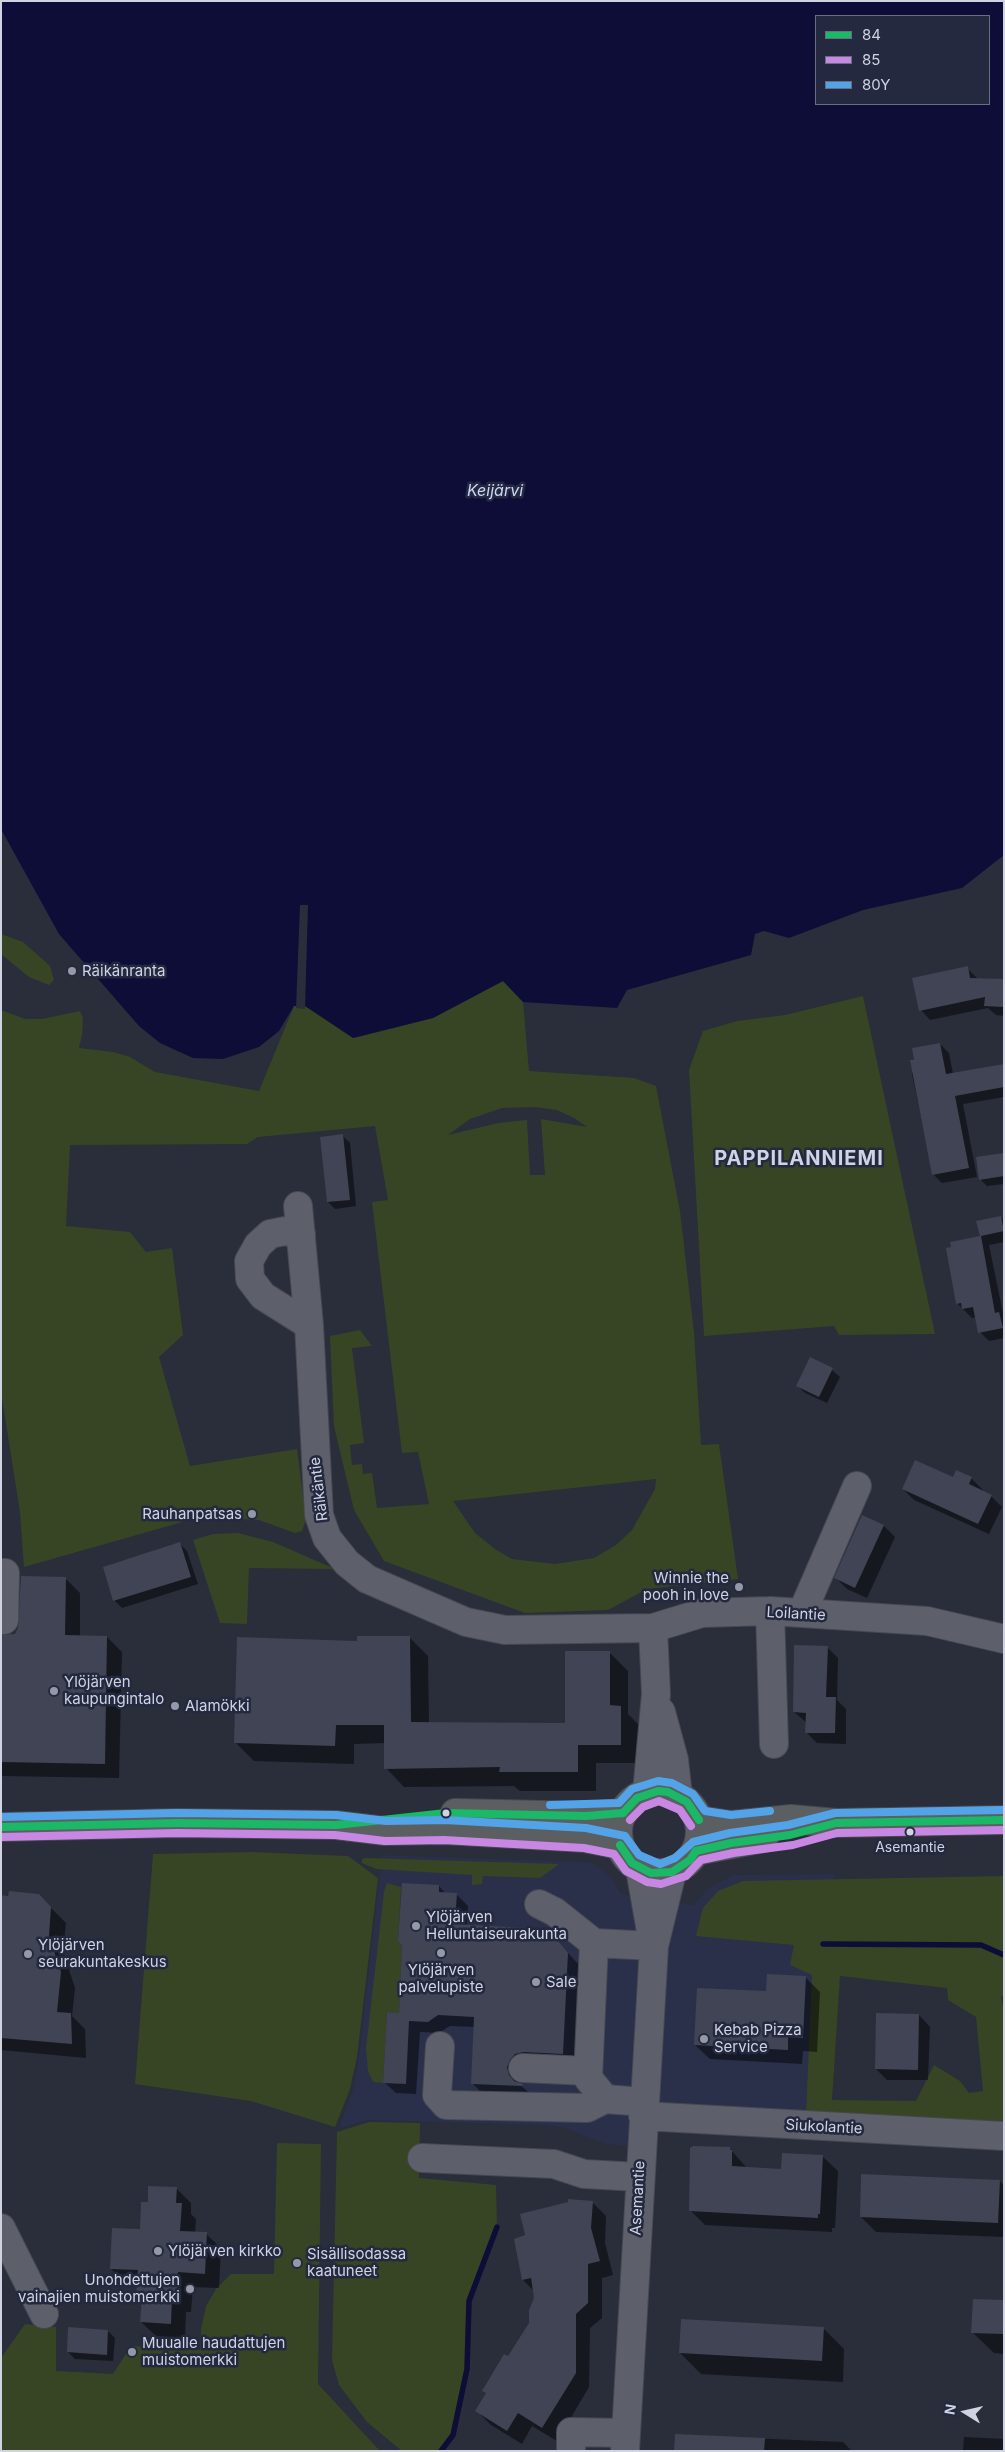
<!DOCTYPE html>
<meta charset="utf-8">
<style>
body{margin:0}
#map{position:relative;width:1005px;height:2452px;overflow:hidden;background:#2a2d3a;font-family:Inter,sans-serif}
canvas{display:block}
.frame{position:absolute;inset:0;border:2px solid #cfd3e2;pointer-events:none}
.legend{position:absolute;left:815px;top:15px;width:175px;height:90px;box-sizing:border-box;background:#242940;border:1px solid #686d81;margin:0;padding:6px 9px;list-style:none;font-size:15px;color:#cfd3e2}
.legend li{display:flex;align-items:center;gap:10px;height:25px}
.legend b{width:25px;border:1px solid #686d81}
.north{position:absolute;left:940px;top:2387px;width:50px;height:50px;-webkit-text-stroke:4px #242940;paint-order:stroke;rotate:280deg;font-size:14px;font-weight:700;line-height:20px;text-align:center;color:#cfd3e2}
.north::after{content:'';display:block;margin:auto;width:18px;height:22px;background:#cfd3e2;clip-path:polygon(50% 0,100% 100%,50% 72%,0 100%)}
</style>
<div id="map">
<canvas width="1005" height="2452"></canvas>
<div class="frame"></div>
<ul class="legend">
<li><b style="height:6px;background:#1ab867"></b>84</li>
<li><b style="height:6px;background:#c787e3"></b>85</li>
<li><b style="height:6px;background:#53a3e8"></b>80Y</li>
</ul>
<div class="north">N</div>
</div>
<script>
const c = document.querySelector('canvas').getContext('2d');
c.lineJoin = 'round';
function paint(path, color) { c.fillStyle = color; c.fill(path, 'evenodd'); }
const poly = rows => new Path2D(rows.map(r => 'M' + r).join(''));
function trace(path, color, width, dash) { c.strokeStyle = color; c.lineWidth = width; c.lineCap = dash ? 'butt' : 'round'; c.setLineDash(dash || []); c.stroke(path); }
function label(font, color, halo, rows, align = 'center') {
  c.font = font + ' Inter,sans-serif'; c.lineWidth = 5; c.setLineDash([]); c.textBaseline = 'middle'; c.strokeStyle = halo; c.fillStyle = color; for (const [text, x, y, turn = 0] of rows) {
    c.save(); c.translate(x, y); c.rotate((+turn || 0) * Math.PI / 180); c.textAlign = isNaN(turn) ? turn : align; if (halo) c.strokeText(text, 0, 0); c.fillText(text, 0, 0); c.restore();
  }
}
paint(poly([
 [382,1855,582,1862,594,1864,611,1877,620,1893,641,1900,693,1905,708,1889,733,1875,835,1874,835,1967,830,2125,641,2114,639,2147,605,2144,566,2128,547,2125,368,2120,339,2128,353,2091,359,2058]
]), '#2a304a');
paint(poly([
 [1,934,23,942,50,966,54,980,49,985,29,977,1,954],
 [503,981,523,1002,529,1071,634,1078,656,1086,680,1211,694,1333,701,1445,719,1444,738,1579,647,1589,608,1610,525,1613,384,1561,354,1510,334,1426,330,1336,360,1330,372,1346,352,1348,364,1443,350,1445,352,1465,362,1464,363,1474,372,1473,377,1508,429,1504,418,1452,402,1453,372,1202,388,1200,375,1126,258,1137,247,1144,70,1145,66,1226,130,1232,146,1252,172,1248,183,1335,159,1357,190,1466,297,1449,306,1520,302,1531,295,1533,259,1520,200,1517,24,1567,20,1512,1,1392,1,1010,25,1019,42,1019,80,1011,83,1018,82,1035,79,1048,113,1052,130,1057,155,1072,259,1091,294,1006,305,1006,354,1038,433,1018],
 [535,1107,557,1110,574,1118,587,1127,541,1119,545,1175,530,1175,527,1120,498,1123,448,1135,470,1119,502,1108],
 [656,1479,655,1489,632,1530,616,1545,594,1558,555,1564,512,1559,495,1549,475,1533,453,1501],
 [863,996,935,1334,839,1335,834,1326,704,1336,689,1070,703,1031,737,1021,785,1015],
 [238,1533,273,1542,335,1569,249,1568,247,1624,220,1623,193,1540,213,1534],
 [252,1852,348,1856,378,1878,357,2057,350,2089,335,2127,251,2101,135,2084,153,1854],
 [365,1858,559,1864,540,1878,483,1876,482,1884,472,1885,472,1875,376,1869,362,1863,362,1859],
 [1004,1876,1004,1996,1001,1996,1004,2011,1004,2121,806,2114,812,1975,790,1965,794,1945,696,1936,703,1908,718,1891,743,1881],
 [840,1976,947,1988,948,2000,976,2017,983,2091,969,2093,960,2081,934,2065,916,2101,832,2100],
 [387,1883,401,1887,398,1941,402,1945,399,2013,387,2012,383,2083,373,2082,368,2071,366,2048,384,1892],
 [369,2122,420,2123,419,2178,496,2185,497,2227,469,2301,467,2369,453,2435,441,2451,402,2451,367,2422,339,2385,332,2360,337,2132],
 [277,2143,321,2144,318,2384,380,2451,1,2451,1,2358,25,2324,56,2327,56,2371,113,2374,131,2346,200,2350,201,2329,206,2306,216,2289,231,2274,274,2274]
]), '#374524');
paint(poly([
 [1,1,1004,1,1004,855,962,888,863,910,789,938,764,931,755,934,751,955,627,990,617,1008,523,1002,503,981,433,1018,353,1038,305,1006,294,1006,279,1031,259,1047,223,1059,193,1058,160,1043,139,1026,59,934,1,829],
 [816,16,989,16,989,104,816,104]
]), '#0d0d38');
paint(poly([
 [300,905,308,905,305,1009,296,1008]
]), '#2a2d3a');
paint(poly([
 [967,968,978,979,1004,980,1004,1016,996,1015,988,1008,930,1020,921,1010],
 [940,1044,949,1053,953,1074,1004,1066,1004,1097,963,1104,977,1177,942,1183,933,1174,912,1074,916,1061],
 [342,1135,350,1143,356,1206,335,1209,328,1202],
 [1004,1154,1004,1184,987,1186,980,1179],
 [1000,1217,1004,1220,1004,1242,989,1245,1004,1318,1004,1338,989,1341,980,1332,976,1317,972,1318,957,1303,981,1237,978,1222],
 [811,1359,832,1370,840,1377,827,1403,805,1393,798,1386],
 [957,1472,972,1479,983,1490,982,1492,991,1496,1002,1507,989,1534,914,1500,903,1489,954,1479],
 [884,1526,895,1537,867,1598,847,1589,836,1578],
 [180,1544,187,1551,198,1584,122,1608,114,1600],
 [66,1579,80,1593,80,1636,107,1637,122,1652,119,1778,1,1776,1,1637,16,1635],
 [409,1637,428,1656,429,1723,566,1724,609,1652,628,1671,628,1714,640,1726,640,1763,596,1763,596,1791,520,1791,514,1786,404,1787,386,1768,385,1743,354,1744,354,1764,254,1761,235,1742,359,1642],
 [827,1647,838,1658,837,1700,846,1709,846,1744,817,1743,806,1732,807,1723,794,1712],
 [439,1886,446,1894,457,1895,468,1906,467,1926,547,1930,579,1965,574,2065,518,2079,519,2084,533,2096,483,2094,472,2083,475,2027,450,2026,439,2033,420,2032,416,2094,396,2093,384,2082,400,2014],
 [38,1895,66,1923,63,1951,75,1988,72,2016,85,2029,86,2058,1,2050,1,1896],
 [805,1977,820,1992,817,2052,803,2051,802,2064,710,2059,695,2045,767,1992],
 [919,2015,930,2027,928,2080,887,2080,876,2069],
 [729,2148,747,2168,782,2170,823,2157,838,2171,835,2228,832,2228,832,2232,705,2225,690,2210],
 [1000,2181,1004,2186,1004,2237,876,2232,861,2217],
 [177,2189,191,2203,191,2214,196,2219,195,2233,206,2234,221,2248,219,2288,193,2287,191,2312,186,2312,185,2338,156,2336,141,2322,143,2300,138,2295,138,2284,126,2283,111,2269,141,2230,149,2204],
 [592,2202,606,2216,605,2243,613,2275,602,2278,602,2318,590,2328,589,2387,557,2441,532,2426,522,2444,491,2425,477,2411,487,2394,483,2390,509,2358,530,2324,535,2298,534,2291,523,2280],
 [1004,2302,1004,2354,994,2353,972,2332],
 [823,2328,844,2349,843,2382,701,2374,680,2353],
 [108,2331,115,2338,113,2361,75,2359,68,2352],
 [676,2435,843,2442,852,2451,676,2451],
 [964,2437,1004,2439,1004,2451,963,2451]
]), '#0007');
trace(poly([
 [823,1944,981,1945,1004,1955],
 [441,2451,453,2435,467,2369,469,2301,497,2227]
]), '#0d0d38', 5.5);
paint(poly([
 [968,966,970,978,1004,979,1004,1007,984,1006,985,997,919,1011,912,978],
 [940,1043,946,1074,1004,1064,1004,1087,955,1096,969,1168,932,1175,910,1060,914,1060,912,1048],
 [343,1134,350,1200,327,1202,320,1137],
 [1004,1153,1004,1176,979,1180,976,1157],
 [1001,1216,1004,1231,981,1236,995,1313,999,1312,1003,1328,978,1333,973,1307,962,1309,961,1303,956,1304,946,1248,951,1247,950,1242,980,1236,976,1221],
 [810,1357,833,1368,819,1397,796,1386],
 [915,1460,953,1477,956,1470,972,1477,969,1484,992,1495,978,1524,902,1489],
 [862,1515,884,1525,855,1588,834,1578],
 [180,1542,191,1577,113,1601,103,1567],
 [21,1576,66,1577,65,1635,107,1636,105,1764,1,1762,1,1635,15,1634,18,1628],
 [357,1636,410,1636,411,1722,565,1723,565,1651,610,1651,610,1705,621,1706,621,1745,578,1745,578,1772,499,1772,500,1767,384,1769,384,1725,336,1725,335,1746,234,1743,237,1637,357,1641],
 [794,1645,828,1646,826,1697,836,1697,835,1733,805,1733,806,1713,793,1712],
 [402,1883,439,1885,439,1892,457,1893,455,1924,548,1929,568,1953,563,2054,524,2052,515,2054,510,2060,507,2067,509,2075,514,2081,523,2084,522,2086,471,2084,474,2017,438,2015,428,2022,409,2021,406,2084,383,2083,387,2012,399,2013,402,1945,398,1941],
 [9,1891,39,1894,51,1907,49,1936,61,1972,57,2012,71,2013,72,2044,1,2038,1,1895,8,1896],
 [767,1974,806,1976,803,2038,788,2037,788,2050,694,2045,697,1988,766,1991],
 [876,2013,919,2014,918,2070,875,2069],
 [693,2146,730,2147,730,2150,732,2150,732,2166,781,2169,782,2153,823,2155,820,2214,818,2214,818,2218,689,2211,690,2148],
 [861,2174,1000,2180,998,2223,860,2217],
 [148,2186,177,2187,176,2203,182,2203,180,2231,207,2232,205,2274,178,2272,177,2298,172,2297,171,2324,140,2322,142,2296,136,2296,138,2270,110,2269,112,2228,140,2229,141,2202,148,2202],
 [568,2199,593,2201,591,2228,600,2261,588,2264,588,2303,576,2314,576,2373,542,2428,518,2413,507,2431,475,2411,486,2393,482,2391,504,2354,508,2356,529,2323,529,2310,534,2298,531,2278,522,2280,514,2239,525,2235,520,2214,568,2202],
 [973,2299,1004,2300,1004,2334,971,2333],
 [681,2319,824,2327,822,2361,679,2353],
 [68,2327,108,2330,107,2355,67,2352],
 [675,2434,765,2438,764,2451,674,2451]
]), '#404454');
const minor = poly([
 [298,1206,309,1325,319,1515,327,1538,347,1563,367,1579,466,1622,505,1630,653,1628,702,1613,770,1611,927,1621,1004,1639],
 [301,1234,285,1231,270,1234,258,1245,249,1261,250,1279,263,1296,309,1325],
 [1,1573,5,1573,4,1620],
 [770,1611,774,1744],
 [802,1613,857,1486],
 [661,1712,674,1760,678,1796],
 [647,1793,656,1694,653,1628],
 [640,1869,652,1937],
 [539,1904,555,1912,594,1943,588,2078,605,2099,644,2102],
 [594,1943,654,1946],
 [440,2046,437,2095,446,2105,587,2108,605,2099],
 [523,2068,588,2071],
 [643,2116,1004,2136],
 [422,2158,554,2164,584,2174,639,2177],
 [1,2228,44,2314],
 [571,2451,571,2432,626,2433],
 [625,2451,654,1946,672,1872]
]);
const major = poly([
 '618 1832a41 41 0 1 1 82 0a41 41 0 1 1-82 0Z',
 [455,1813,586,1816,623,1813],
 [699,1820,731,1825,791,1819,836,1823,1004,1820],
 [1,1827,177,1823,336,1825,385,1831,444,1830,585,1838,620,1845],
 [696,1851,764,1838]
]);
trace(minor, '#464853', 30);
trace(major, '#464853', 30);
trace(minor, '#5d606a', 28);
trace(major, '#5b5f62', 28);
trace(poly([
 [623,1813,637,1798,658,1791,668,1792,687,1802,699,1820],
 [1,1827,177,1823,336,1825,446,1813,586,1816,623,1813],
 [620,1845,632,1863,651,1873,672,1872,690,1860,696,1851],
 [696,1851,731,1843,790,1835,836,1823,1004,1820]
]), '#1ab867', 8);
trace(poly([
 [630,1820,643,1807,659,1801,680,1810,691,1826],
 [1,1837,177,1833,335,1835,385,1841,444,1840,584,1848,614,1854,626,1871,647,1882,661,1884,686,1876,701,1860,733,1853,793,1845,837,1833,1004,1830]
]), '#c787e3', 8);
trace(poly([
 [550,1805,619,1803,632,1789,658,1781,672,1783,693,1794,705,1811,731,1815,770,1811],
 [1,1817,177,1813,336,1815,386,1821,445,1820,586,1828,625,1836,639,1855,660,1864,675,1858,693,1842,730,1833,788,1825,835,1813,1004,1810]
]), '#53a3e8', 8);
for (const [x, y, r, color] of [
 [72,971,5,"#9599a7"],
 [252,1514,5,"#9599a7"],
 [739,1587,5,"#9599a7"],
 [54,1691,5,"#9599a7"],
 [175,1706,5,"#9599a7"],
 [446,1813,4.5,"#cfd3e2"],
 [910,1832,4.5,"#cfd3e2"],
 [416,1926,5,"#9599a7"],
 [441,1953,5,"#9599a7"],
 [28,1954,5,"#9599a7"],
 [536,1982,5,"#9599a7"],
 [704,2039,5,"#9599a7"],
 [158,2251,5,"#9599a7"],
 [297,2263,5,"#9599a7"],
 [190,2289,5,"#9599a7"],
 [132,2352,5,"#9599a7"]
]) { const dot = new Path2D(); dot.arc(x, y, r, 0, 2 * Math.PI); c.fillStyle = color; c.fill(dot); trace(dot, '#242940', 2); }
label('14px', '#cfd3e2', '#242940', [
 ["Asemantie",910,1848]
]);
label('15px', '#cfd3e2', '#242940', [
 ["Räikänranta",82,971],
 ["Rauhanpatsas",242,1514,"right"],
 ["Winnie the",729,1578,"right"],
 ["pooh in love",729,1595,"right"],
 ["Ylöjärven",64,1682],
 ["kaupungintalo",64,1699],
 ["Alamökki",185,1706],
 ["Ylöjärven",426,1917],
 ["Helluntaiseurakunta",426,1934],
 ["Ylöjärven",38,1945],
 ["seurakuntakeskus",38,1962],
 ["Ylöjärven",441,1970,"center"],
 ["palvelupiste",441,1987,"center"],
 ["Sale",546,1982],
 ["Kebab Pizza",714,2030],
 ["Service",714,2047],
 ["Ylöjärven kirkko",168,2251],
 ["Sisällisodassa",307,2254],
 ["kaatuneet",307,2271],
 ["Unohdettujen",180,2280,"right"],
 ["vainajien muistomerkki",180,2297,"right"],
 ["Muualle haudattujen",142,2343],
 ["muistomerkki",142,2360]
], 'left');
label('15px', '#cfd3e2', '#242940', [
 ["Räikäntie",319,1489,-97],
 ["Loilantie",796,1614,3],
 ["Siukolantie",824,2127,3],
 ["Asemantie",638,2198,-87]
]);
label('italic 16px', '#cdd6f7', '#242940', [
 ["Keijärvi",495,491]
]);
c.letterSpacing = '1px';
label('bold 20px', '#cfd3e2', '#242940', [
 ["PAPPILANNIEMI",799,1159]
]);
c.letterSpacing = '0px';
</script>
